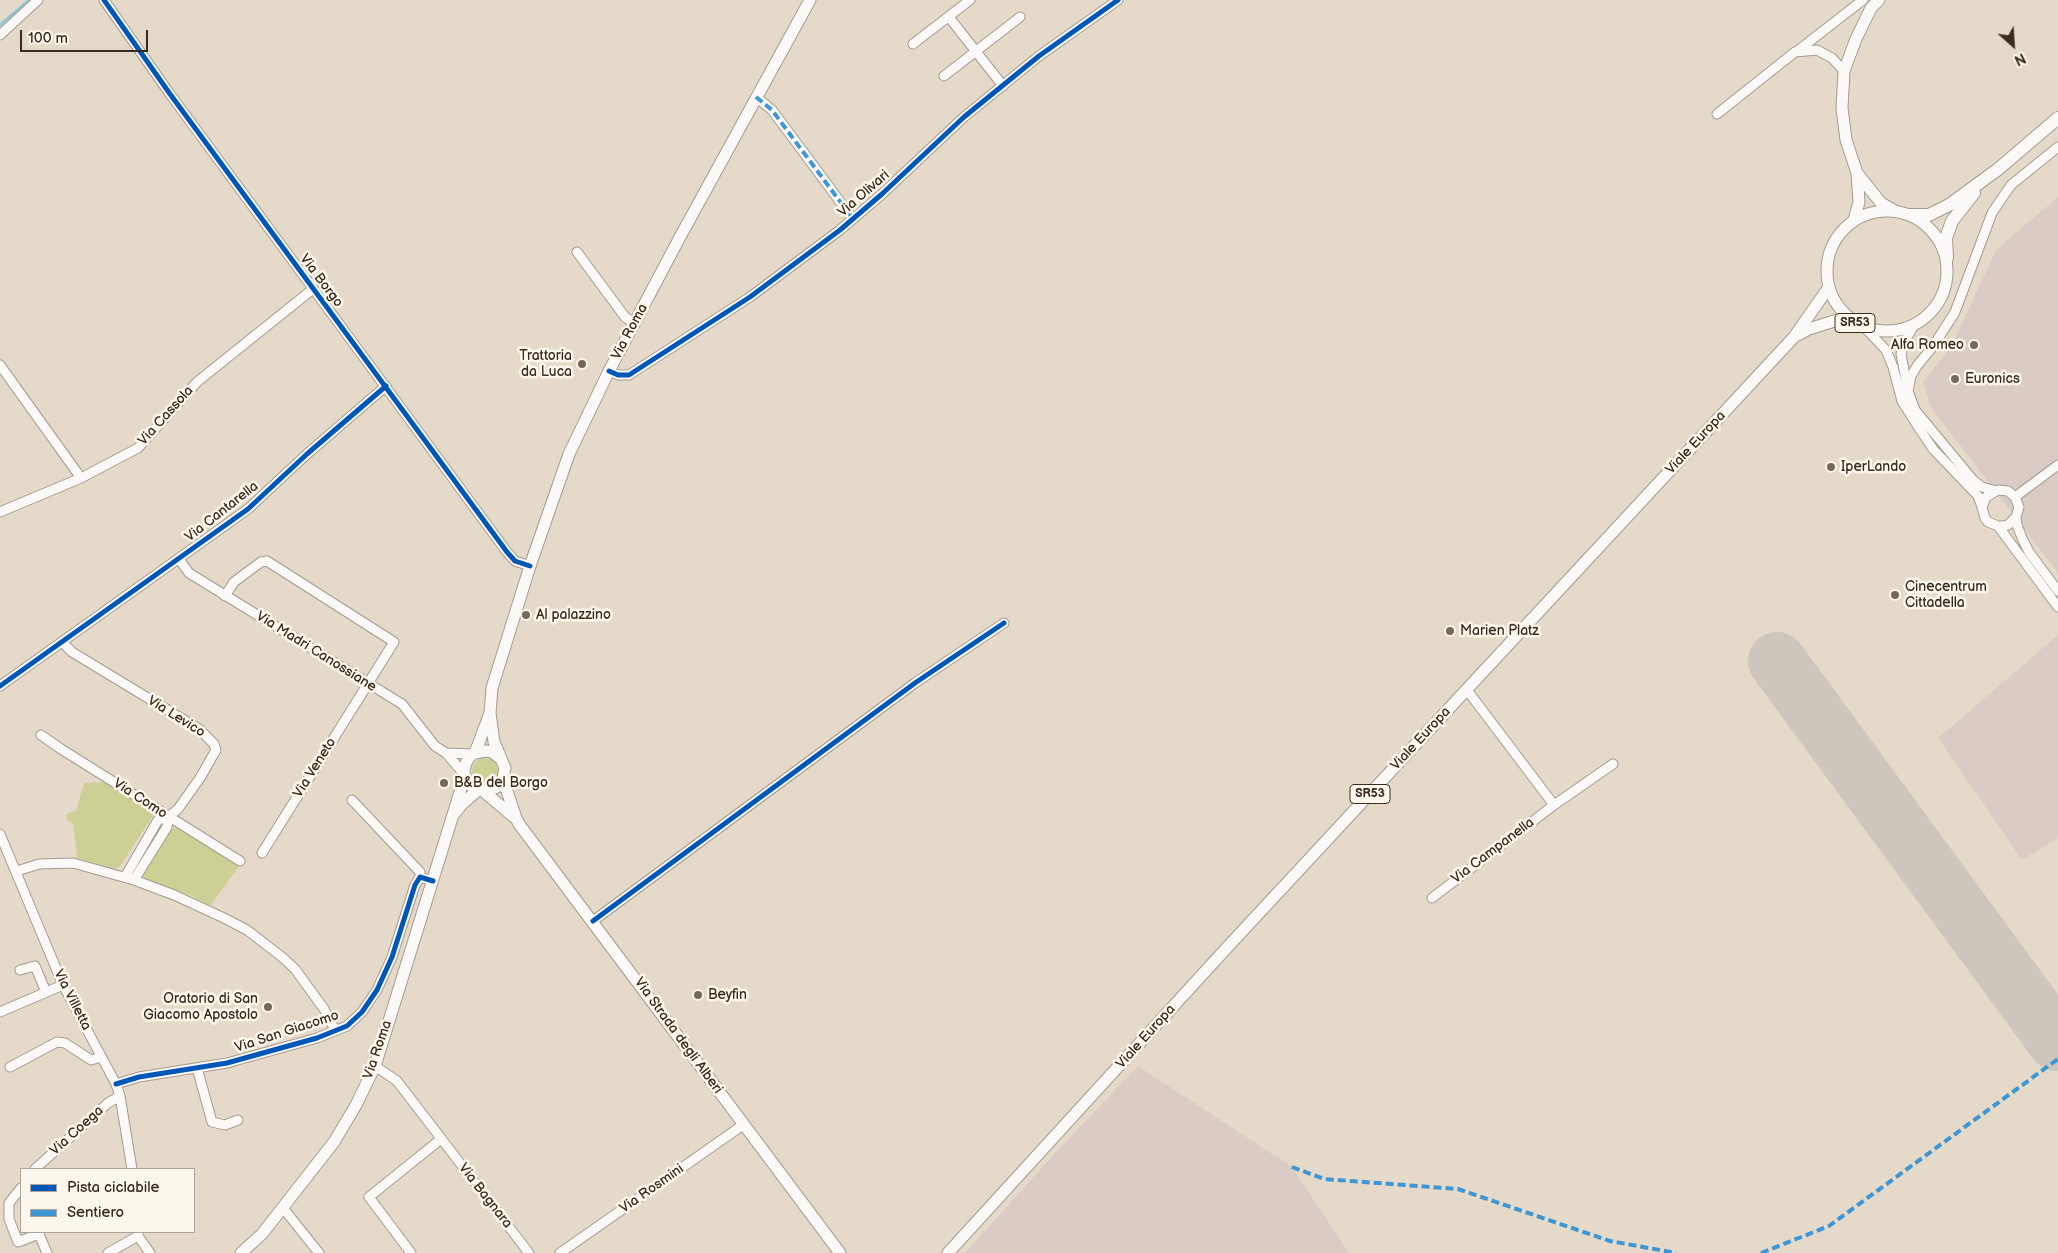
<!DOCTYPE html>
<style>
body{margin:0}
#map{position:relative;width:2058px;height:1253px;overflow:hidden;background:#e5dac9;font-family:"Balsamiq Sans",sans-serif}
canvas{display:block}
.legend{position:absolute;left:20px;top:1168px;width:175px;height:65px;box-sizing:border-box;background:#fbf7ec;border:1px solid #aea59a;margin:0;padding:6px 9px;list-style:none;font-size:15px;color:#3b2a1e}
.legend li{display:flex;align-items:center;gap:10px;height:25px}
.legend b{width:25px;border:1px solid #aea59a}
.north{position:absolute;left:1988px;top:20px;width:50px;height:50px;-webkit-text-stroke:4px #fbf7ec;paint-order:stroke;rotate:154deg;font-size:14px;font-weight:700;line-height:20px;text-align:center;color:#3b2a1e}
.north::after{content:'';display:block;margin:auto;width:18px;height:22px;background:#3b2a1e;clip-path:polygon(50% 0,100% 100%,50% 72%,0 100%)}
.scale{position:absolute;left:20px;top:30px;width:128px;height:22px;box-sizing:border-box;border:2px solid #3b2a1e;border-top:0;padding-left:6px;font-size:15px;line-height:18px;white-space:nowrap;color:#3b2a1e;-webkit-text-stroke:4px #fbf7ec;paint-order:stroke}
</style>
<div id="map">
<canvas width="2058" height="1253"></canvas>
<ul class="legend">
<li><b style="height:6px;background:#0057b8"></b>Pista ciclabile</li>
<li><b style="height:6px;background:#3e96d5"></b>Sentiero</li>
</ul>
<div class="north">N</div>
<div class="scale">100 m</div>
</div>
<script>
const c = document.querySelector('canvas').getContext('2d');
c.lineJoin = 'round';
function paint(path, color) { c.fillStyle = color; c.fill(path, 'evenodd'); }
const poly = rows => new Path2D(rows.map(r => 'M' + r).join(''));
function trace(path, color, width, dash) { c.strokeStyle = color; c.lineWidth = width; c.lineCap = dash ? 'butt' : 'round'; c.setLineDash(dash || []); c.stroke(path); }
function label(font, color, halo, rows, align = 'center') {
  c.font = font + ' "Balsamiq Sans",sans-serif'; c.lineWidth = 5; c.setLineDash([]); c.textBaseline = 'middle'; c.strokeStyle = halo; c.fillStyle = color; for (const [text, x, y, turn = 0] of rows) {
    c.save(); c.translate(x, y); c.rotate((+turn || 0) * Math.PI / 180); c.textAlign = isNaN(turn) ? turn : align; if (halo) c.strokeText(text, 0, 0); c.fillText(text, 0, 0); c.restore();
  }
}
paint(poly([
 [2058,197,2058,573,1930,406,1923,382,1952,345,1996,250],
 [2058,635,2058,838,2022,860,1938,738],
 [1138,1066,1292,1167,1349,1253,965,1253,1058,1150]
]), '#dbcbc5');
paint(poly([
 '472 771a13 13 0 1 1 26 0a13 13 0 1 1-26 0Z',
 [105,782,151,812,153,816,120,866,115,869,77,858,73,824,68,821,66,817,68,813,76,811,84,783],
 [174,828,177,828,240,865,210,906,192,896,146,880,143,876,143,871,170,830]
]), '#ccd095');
trace(poly([
 [0,25,29,0]
]), '#8bc4da', 2.5);
trace(poly([
 [1777,661,2057,1042]
]), '#cdc6bc', 58);
const minor = poly([
 [104,0,170,94,507,552,515,561,530,566],
 [949,17,1003,86],
 [0,35,38,0],
 [913,44,970,0],
 [1796,52,1863,0],
 [944,76,1020,17],
 [756,97,772,110,853,219],
 [1717,114,1795,52,1817,50,1832,58,1844,71],
 [577,252,625,317,635,324],
 [1914,325,1906,339,1901,354,1908,391,1915,410,1973,480,1982,487,1996,491],
 [1865,328,1886,350,1893,367,1902,401,1919,428,1933,449,1978,496,1982,507],
 [0,365,81,478],
 [609,371,618,375,629,375,750,297,840,230,882,194,964,117,1039,56,1118,0],
 [1908,391,1911,376,1917,366,1934,345,1955,312,1992,213,2011,185,2058,147],
 [2015,497,2058,465],
 [0,512,81,478,138,448,197,382,313,289],
 [2016,517,2008,525,2003,526,1998,526,1988,522,1985,518,1982,507,1986,497,1998,490,2008,491,2015,497,2019,507,2016,517,2017,525,2022,538,2029,552,2058,591],
 [1998,526,2058,607],
 [179,559,189,573,402,704,435,746,446,753,464,774],
 [225,596,234,582,261,562,267,561,394,642,262,853],
 [62,642,72,652,199,729,214,744,216,750,200,778,178,809,168,817,158,820,125,877],
 [0,686,248,509,307,454,386,386],
 [41,735,61,749,240,861],
 [446,753,473,754],
 [352,800,420,872,420,877],
 [1554,805,1613,764],
 [0,834,63,985,116,1084,120,1096,132,1169],
 [17,871,39,864,73,863,134,880,174,895,224,918,247,930,282,957,295,969,324,1009,335,1030],
 [134,880,167,827,168,817],
 [1432,898,1554,805,1467,690],
 [593,921,915,683,1004,623],
 [20,970,35,966,46,992],
 [0,1012,63,985],
 [375,1066,397,1081,529,1253],
 [10,1067,57,1042,65,1043,91,1060,101,1057],
 [197,1068,212,1122,225,1125,238,1120],
 [116,1084,139,1077,227,1063,317,1038,347,1026,362,1012,377,990,392,957,415,885,420,877,433,881],
 [35,1169,108,1103,120,1096],
 [21,1188,9,1203,9,1219,18,1242,39,1234,47,1253],
 [283,1208,319,1253],
 [138,1232,138,1236,150,1253],
 [108,1253,138,1236],
 [411,1253,369,1197,441,1139],
 [560,1253,743,1125]
]);
const major = poly([
 [1879,0,1871,8,1856,39,1844,71,1842,108,1846,140,1857,173,1881,203,1895,211],
 '1827 271a60 60 0 1 1 120 0a60 60 0 1 1-120 0Z',
 [1854,220,1859,202,1857,173],
 [1798,335,1809,329,1847,317],
 [475,753,490,713],
 [501,759,492,752,486,751,475,753,470,756,466,763,464,770,465,776,470,785,478,790,488,791,497,787,503,779,505,768,494,742,490,713,492,688,530,566,569,454,609,371,680,237,810,0],
 [503,779,516,818,519,824,840,1253],
 [483,791,514,817],
 [455,813,462,804,478,790],
 [241,1253,262,1234,334,1142,356,1105,375,1066,465,776],
 [948,1253,1222,953,1794,337,1829,287]
]);
const highway = poly([
 [1910,215,1929,215,1949,205,1997,170,2058,118],
 [1947,258,1946,238,1952,221,1974,193]
]);
trace(minor, '#a49b90', 11);
trace(major, '#a49b90', 13);
trace(highway, '#a49b90', 14);
trace(minor, '#fbf9f7', 9);
trace(major, '#fbf9f7', 11);
trace(highway, '#fbf9f7', 12);
trace(poly([
 [756,97,772,110,853,219],
 [1292,1167,1324,1179,1458,1189,1610,1241,1676,1253],
 [1761,1253,1829,1226,2058,1059]
]), '#3e96d5', 4, [8, 4]);
trace(poly([
 [104,0,170,94,507,552,515,561,530,566],
 [609,371,618,375,629,375,750,297,840,230,882,194,964,117,1039,56,1118,0],
 [0,686,248,509,307,454,386,386],
 [593,921,915,683,1004,623],
 [116,1084,139,1077,227,1063,317,1038,347,1026,362,1012,377,990,392,957,415,885,420,877,433,881]
]), '#0057b8', 5);
for (const [x, y, r, color] of [
 [1974,345,5,"#76685a"],
 [582,364,5,"#76685a"],
 [1955,379,5,"#76685a"],
 [1831,467,5,"#76685a"],
 [1895,595,5,"#76685a"],
 [526,615,5,"#76685a"],
 [1450,631,5,"#76685a"],
 [444,783,5,"#76685a"],
 [698,995,5,"#76685a"],
 [268,1007,5,"#76685a"]
]) { const dot = new Path2D(); dot.arc(x, y, r, 0, 2 * Math.PI); c.fillStyle = color; c.fill(dot); trace(dot, '#fbf7ec', 2); }
for (const [x, y, w] of [
 [1855,323,40],
 [1370,794,40]
]) { const box = new Path2D(); box.roundRect(x - w / 2, y - 9.5, w, 19, 4); c.fillStyle = '#fbf7ec'; c.fill(box); trace(box, '#3b2a1e', 1); }
label('bold 12px', '#3b2a1e', null, [
 ["SR53",1855,323],
 ["SR53",1370,794]
]);
label('14px', '#3b2a1e', '#fbf7ec', [
 ["Via Olivari",864,194,-41],
 ["Via Borgo",321,281,53],
 ["Via Roma",630,332,-62],
 ["Via Cassola",166,416,-48],
 ["Viale Europa",1696,443,-47],
 ["Via Cantarella",222,512,-38],
 ["Via Madri Canossiane",316,652,32],
 ["Via Levico",176,717,32],
 ["Viale Europa",1421,739,-47],
 ["Via Veneto",315,768,-58],
 ["Via Como",140,799,33],
 ["Via Campanella",1493,851,-37],
 ["Via Villetta",72,1000,63],
 ["Via San Giacomo",287,1032,-18],
 ["Via Strada degli Alberi",678,1036,54],
 ["Viale Europa",1146,1037,-48],
 ["Via Roma",378,1050,-71],
 ["Via Coega",77,1131,-42],
 ["Via Rosmini",652,1189,-35],
 ["Via Bagnara",485,1196,52]
]);
label('14px', '#3b2a1e', '#fbf7ec', [
 ["Alfa Romeo",1964,345,"right"],
 ["Trattoria",572,356,"right"],
 ["da Luca",572,372,"right"],
 ["Euronics",1965,379],
 ["IperLando",1841,467],
 ["Cinecentrum",1905,587],
 ["Cittadella",1905,603],
 ["Al palazzino",536,615],
 ["Marien Platz",1460,631],
 ["B&B del Borgo",454,783],
 ["Beyfin",708,995],
 ["Oratorio di San",258,999,"right"],
 ["Giacomo Apostolo",258,1015,"right"]
], 'left');
</script>
